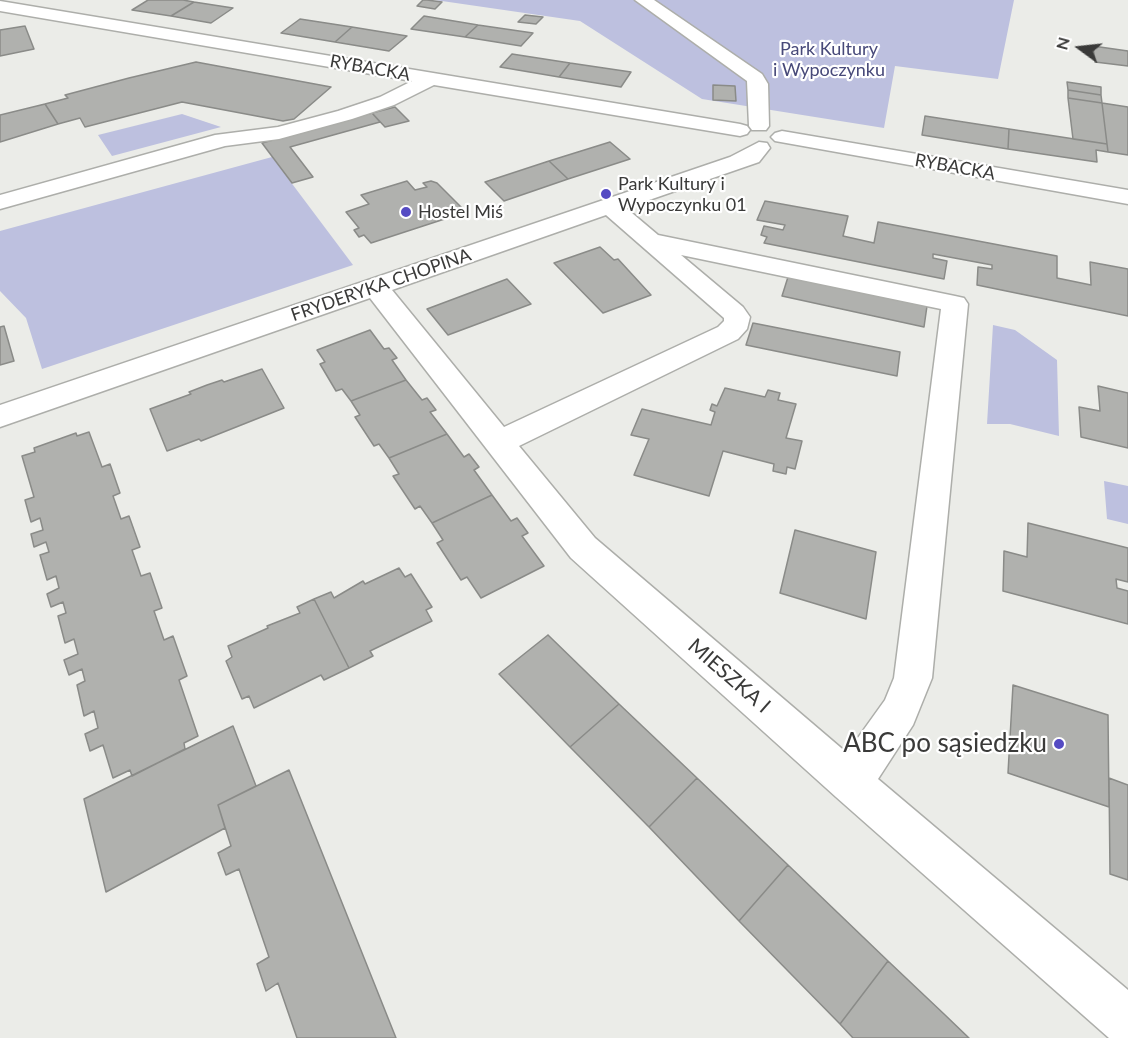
<!DOCTYPE html>
<meta charset="utf-8">
<style>
body{margin:0}
#map{position:relative;width:1128px;height:1038px;overflow:hidden;background:#ebece8;font-family:Lato,sans-serif}
canvas{display:block}
.north{position:absolute;left:1050px;top:18px;width:60px;height:60px;-webkit-text-stroke:4px #fff;paint-order:stroke;rotate:285deg;font-size:16px;font-weight:700;line-height:24px;text-align:center;color:#3a3a39}
.north::after{content:'';display:block;margin:auto;width:21px;height:27px;background:#3a3a39;clip-path:polygon(50% 0,100% 100%,50% 72%,0 100%)}
</style>
<div id="map">
<canvas width="1128" height="1038"></canvas>
<div class="north">N</div>
</div>
<script>
const c = document.querySelector('canvas').getContext('2d');
c.lineJoin = 'round';
function paint(path, color) { c.fillStyle = color; c.fill(path, 'evenodd'); }
const poly = rows => new Path2D(rows.map(r => 'M' + r).join(''));
function trace(path, color, width, dash) { c.strokeStyle = color; c.lineWidth = width; c.lineCap = dash ? 'butt' : 'round'; c.setLineDash(dash || []); c.stroke(path); }
function label(font, color, halo, rows, align = 'center') {
  c.font = font + ' Lato,sans-serif'; c.lineWidth = 4.5; c.setLineDash([]); c.textBaseline = 'middle'; c.strokeStyle = halo; c.fillStyle = color; for (const [text, x, y, turn = 0] of rows) {
    c.save(); c.translate(x, y); c.rotate((+turn || 0) * Math.PI / 180); c.textAlign = isNaN(turn) ? turn : align; if (halo) c.strokeText(text, 0, 0); c.fillText(text, 0, 0); c.restore();
  }
}
paint(poly([
 [435,0,1014,0,998,79,895,66,884,128,702,99,580,21],
 [182,114,221,127,112,156,98,135],
 [272,157,353,265,42,369,26,318,0,291,0,231],
 [993,325,1015,330,1057,360,1059,436,1010,424,987,424],
 [1104,481,1128,486,1128,524,1107,519]
]), '#bdc0df');
const building = poly([
 [148,0,183,0,194,2,171,16,132,10,148,0],
 [423,0,427,0,442,2,435,9,417,6,423,0],
 [194,2,233,8,211,23,171,16,194,2],
 [525,15,543,17,536,24,518,22,525,15],
 [424,16,478,25,465,37,411,29,424,16],
 [300,19,352,27,335,42,281,33,300,19],
 [478,25,533,33,521,46,465,37,478,25],
 [25,26,34,49,0,56,0,30,25,26],
 [352,27,407,36,389,51,335,42,352,27],
 [1093,46,1128,51,1128,66,1095,62,1093,46],
 [512,54,570,63,559,77,500,67,512,54],
 [196,62,331,87,294,119,283,121,182,102,85,127,80,118,58,124,45,104,68,98,65,95,129,78,196,62],
 [570,63,631,72,621,87,559,77,570,63],
 [1067,82,1101,87,1101,95,1068,90,1067,82],
 [713,85,735,86,736,101,713,100,713,85],
 [1068,90,1101,95,1102,103,1068,98,1068,90],
 [1068,98,1102,103,1107,144,1073,139,1068,98],
 [1102,103,1128,107,1128,155,1108,152,1102,103],
 [45,104,58,124,0,142,0,115,45,104],
 [395,107,409,121,385,127,372,113,395,107],
 [372,113,380,122,290,147,313,177,292,183,262,143,372,113],
 [925,116,1009,129,1008,149,922,135,925,116],
 [1009,129,1107,144,1108,152,1096,150,1097,162,1008,149,1009,129],
 [610,142,630,159,568,179,549,161,610,142],
 [549,161,568,179,504,201,485,182,549,161],
 [407,181,415,190,427,187,423,183,431,181,437,183,466,212,371,243,364,235,359,237,354,230,359,228,346,212,369,204,361,195,407,181],
 [765,201,848,216,843,236,874,243,878,222,1057,256,1057,278,1091,285,1090,262,1128,269,1128,316,977,285,978,267,992,269,992,265,933,254,933,258,947,261,944,279,764,243,767,237,761,235,764,226,783,230,785,225,757,220,765,201],
 [600,247,614,260,618,259,651,295,603,313,554,263,600,247],
 [788,277,927,306,924,327,782,296,788,277],
 [507,279,531,304,448,335,427,309,507,279],
 [753,323,900,352,897,376,746,345,753,323],
 [4,326,14,361,0,365,0,327,4,326],
 [370,330,384,349,389,348,397,358,392,360,406,380,351,401,342,389,336,391,320,364,325,362,317,350,370,330],
 [262,369,284,408,201,441,199,439,167,451,150,409,191,394,189,392,207,385,222,380,224,382,262,369],
 [406,380,422,400,427,398,436,410,430,412,447,434,389,458,379,444,374,446,355,417,360,415,351,401,406,380],
 [1098,386,1128,393,1128,448,1081,437,1079,407,1100,411,1098,386],
 [725,388,765,397,768,390,780,393,778,400,796,404,786,438,802,441,795,469,787,467,786,474,773,471,774,464,723,451,709,496,634,475,649,439,631,435,642,409,711,425,715,412,710,410,712,404,717,406,725,388],
 [89,432,102,467,110,464,120,493,113,496,121,519,129,516,140,547,132,550,141,576,150,573,162,608,154,611,164,640,173,636,187,676,179,680,198,736,184,743,185,749,132,776,130,770,113,778,103,745,90,751,85,734,98,728,94,711,84,716,77,685,85,681,82,669,69,675,64,660,78,654,74,639,65,643,58,616,66,613,63,602,51,607,47,594,59,588,56,576,47,580,40,555,49,552,46,542,34,547,31,534,43,530,40,518,31,522,25,500,34,497,22,456,35,452,34,448,76,433,77,436,89,432],
 [447,434,464,457,469,454,479,467,474,470,492,495,432,523,420,506,415,509,393,476,399,474,389,458,447,434],
 [492,495,511,521,517,518,528,533,522,536,544,566,481,598,467,577,461,580,437,543,443,540,432,523,492,495],
 [1028,523,1128,548,1128,582,1116,579,1117,588,1128,591,1128,624,1003,591,1004,551,1027,557,1028,523],
 [795,530,876,552,866,619,780,593,795,530],
 [399,568,405,577,411,574,432,607,426,610,432,621,370,651,373,656,349,668,314,599,331,592,334,598,363,581,365,584,399,568],
 [314,599,349,668,324,680,321,675,254,708,249,696,242,699,226,661,232,657,228,646,268,628,267,626,300,613,297,607,314,599],
 [548,635,619,704,570,747,499,674,548,635],
 [1013,685,1108,715,1109,807,1008,773,1013,685],
 [619,704,697,778,649,827,570,747,619,704],
 [233,726,256,786,218,805,225,828,106,892,84,799,233,726],
 [289,770,396,1038,297,1038,278,983,266,991,257,964,269,957,239,869,226,875,218,853,231,846,218,805,289,770],
 [697,778,788,865,739,921,649,827,697,778],
 [1109,778,1128,785,1128,880,1110,874,1109,778],
 [788,865,888,961,840,1024,739,921,788,865],
 [888,961,944,1014,969,1038,853,1038,840,1024,888,961]
]);
paint(building, '#b0b1ae');
trace(building, '#8a8b88', 1.5);
const minor = poly([
 [635,0,654,0,762,74,768,84,769,126,766,130,752,130,749,126,747,81,635,0],
 [0,1,740,124,747,126,750,130,747,134,740,136,434,85,394,105,352,119,279,139,225,146,0,209,0,195,215,135,278,127,338,111,380,97,412,81,0,11,0,1],
 [782,131,1128,190,1128,204,775,141,771,137,775,133,782,131],
 [759,142,767,143,770,148,759,162,626,208,658,235,955,296,964,298,968,304,932,678,913,725,878,779,1128,990,1128,1038,1109,1038,836,797,571,558,370,298,0,427,0,405,730,157,759,142],
 [606,215,724,318,724,321,718,327,504,427,392,290,606,215],
 [681,255,941,309,894,678,885,700,847,753,595,538,519,446,738,339,747,329,750,317,743,307,681,255]
]);
trace(minor, '#adaeaa', 3);
paint(minor, '#fff');
for (const [x, y, r, color] of [
 [606,194,6,"#554bc3"],
 [406,212,6,"#554bc3"],
 [1059,744,6,"#554bc3"]
]) { const dot = new Path2D(); dot.arc(x, y, r, 0, 2 * Math.PI); c.fillStyle = color; c.fill(dot); trace(dot, '#fff', 2); }
label('18px', '#474979', '#fff', [
 ["Park Kultury",829,49],
 ["i Wypoczynku",829,70]
]);
label('18px', '#3a3a39', '#fff', [
 ["RYBACKA",370,68,10],
 ["RYBACKA",955,167,10],
 ["FRYDERYKA CHOPINA",381,285,-19]
]);
label('18px', '#3a3a39', '#fff', [
 ["Park Kultury i",618,184],
 ["Wypoczynku 01",618,205],
 ["Hostel Miś",418,212]
], 'left');
label('21px', '#3a3a39', '#fff', [
 ["MIESZKA I",729,676,41]
]);
label('26px', '#3a3a39', '#fff', [
 ["ABC po sąsiedzku",1047,744]
], 'right');
</script>
